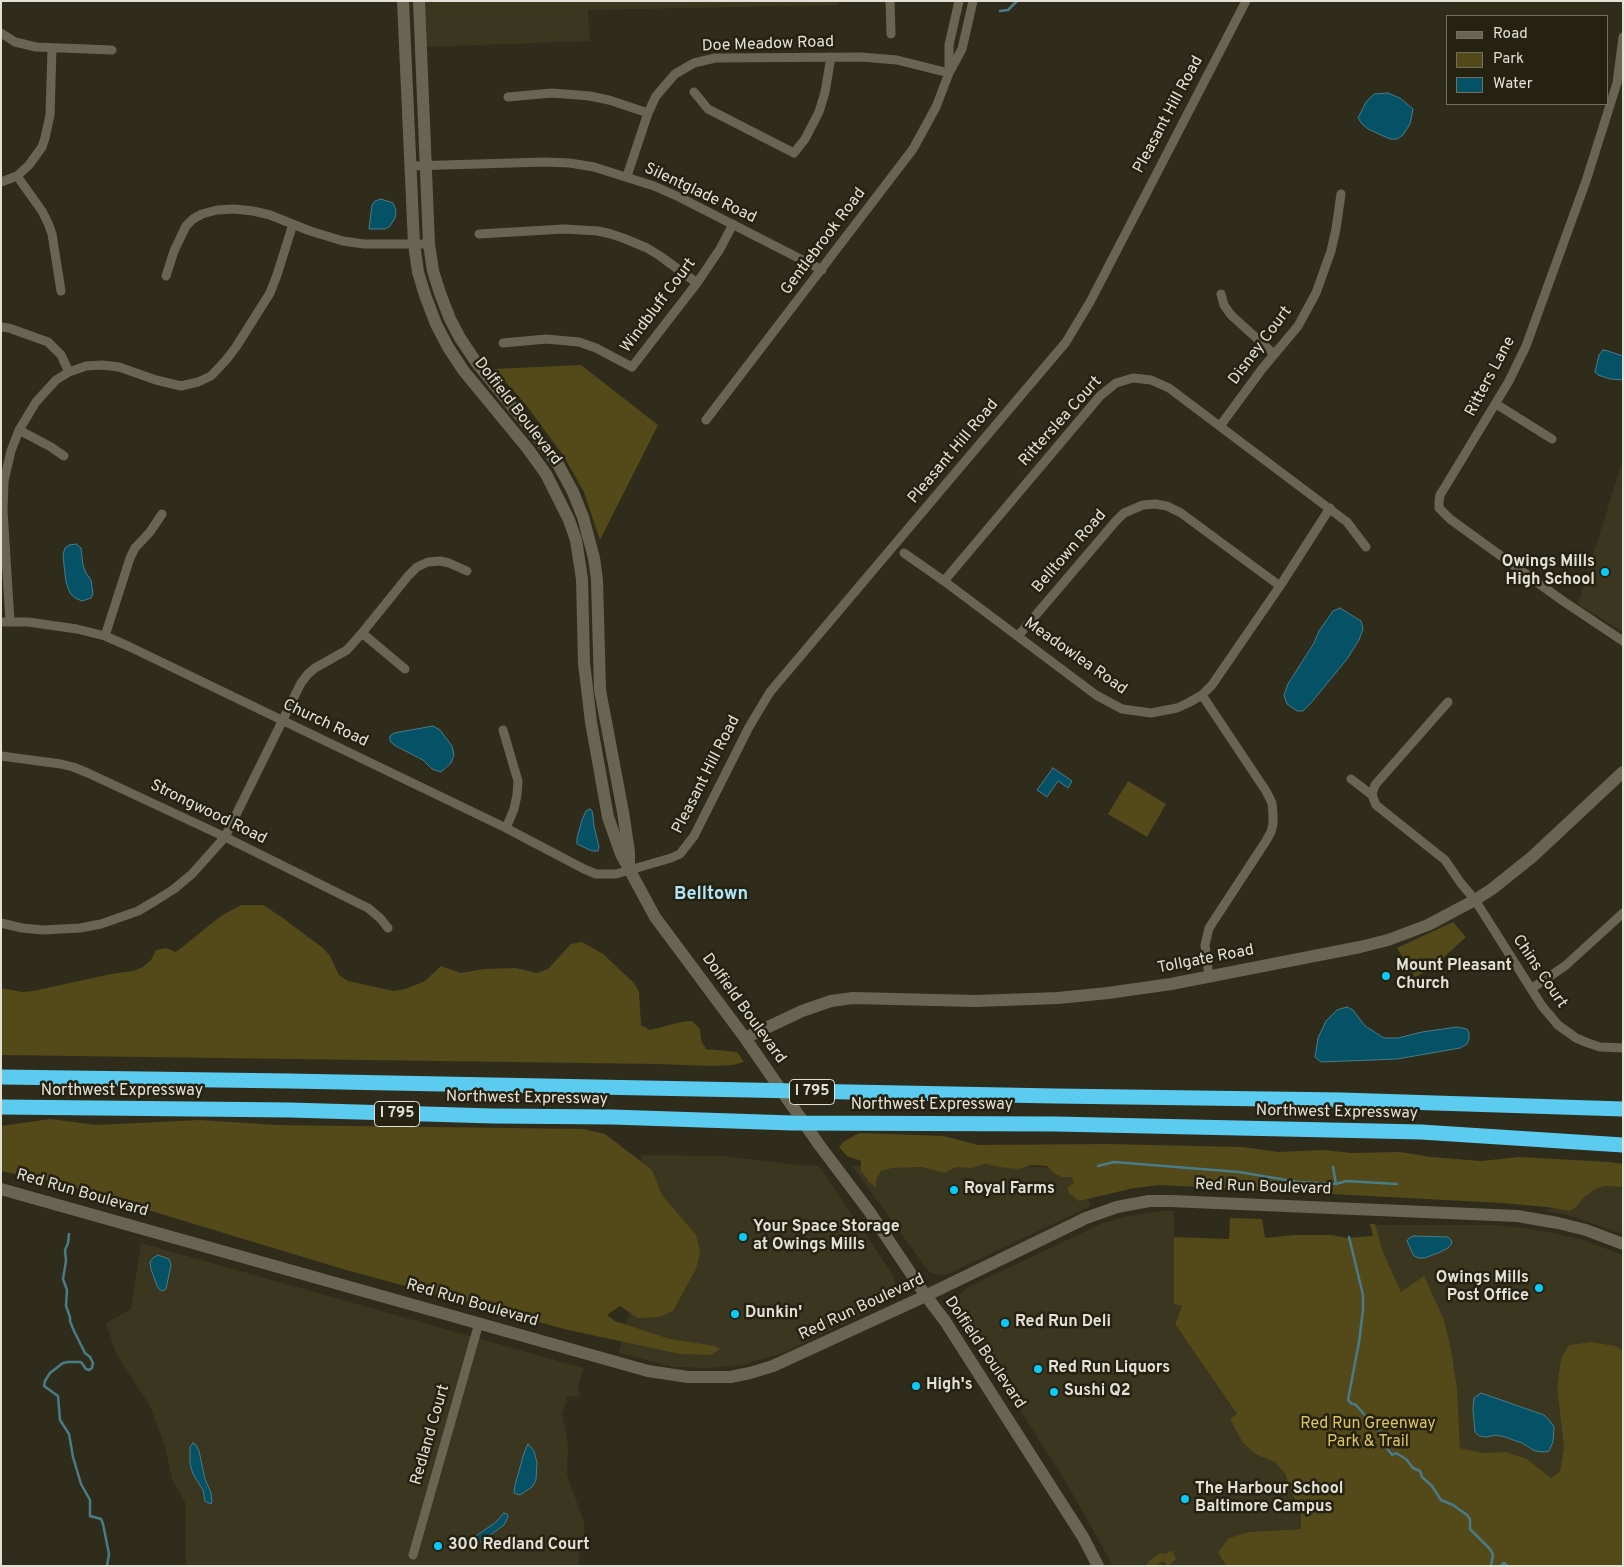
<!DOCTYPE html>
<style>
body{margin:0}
#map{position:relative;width:1624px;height:1567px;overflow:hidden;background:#302c1b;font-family:Overpass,sans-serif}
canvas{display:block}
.frame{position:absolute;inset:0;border:2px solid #e3e1d6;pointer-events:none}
.legend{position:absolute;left:1446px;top:15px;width:162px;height:90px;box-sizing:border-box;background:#262212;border:1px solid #726e60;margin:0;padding:6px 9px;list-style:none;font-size:15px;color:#e3e1d6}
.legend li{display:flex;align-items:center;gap:10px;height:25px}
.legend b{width:25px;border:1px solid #726e60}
</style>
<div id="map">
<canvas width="1624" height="1567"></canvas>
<div class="frame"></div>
<ul class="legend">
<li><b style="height:6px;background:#6a6553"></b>Road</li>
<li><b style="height:14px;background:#544919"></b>Park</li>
<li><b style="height:14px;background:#055166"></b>Water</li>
</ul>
</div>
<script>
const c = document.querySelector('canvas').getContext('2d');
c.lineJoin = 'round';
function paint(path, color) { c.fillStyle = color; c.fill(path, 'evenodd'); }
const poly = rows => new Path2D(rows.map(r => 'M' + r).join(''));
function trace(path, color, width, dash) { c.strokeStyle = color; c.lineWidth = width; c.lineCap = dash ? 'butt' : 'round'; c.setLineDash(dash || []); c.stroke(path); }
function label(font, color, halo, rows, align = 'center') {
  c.font = font + ' Overpass,sans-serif'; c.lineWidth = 5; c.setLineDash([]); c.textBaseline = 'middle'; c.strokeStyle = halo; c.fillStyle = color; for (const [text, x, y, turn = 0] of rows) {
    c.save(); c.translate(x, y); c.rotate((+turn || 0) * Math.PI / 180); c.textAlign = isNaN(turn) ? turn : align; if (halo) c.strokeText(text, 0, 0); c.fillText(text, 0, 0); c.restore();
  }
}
paint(poly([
 [423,1,838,1,839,5,588,10,590,41,425,47],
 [1623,459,1623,632,1578,604],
 [641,1155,723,1156,798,1165,819,1166,893,1275,896,1288,894,1294,884,1304,783,1353,741,1365,710,1368,675,1367,619,1353,649,1237],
 [945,1163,1077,1169,1091,1206,948,1274,940,1275,934,1274,929,1272,924,1265,852,1166],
 [1610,1178,1623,1178,1623,1234,1571,1216,1547,1211],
 [1160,1211,1174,1211,1174,1304,1182,1306,1175,1324,1237,1414,1257,1455,1275,1462,1285,1474,1301,1516,1301,1529,1249,1532,1218,1552,1226,1566,1113,1566,1066,1482,957,1311,956,1306,958,1296,968,1287,1103,1223,1123,1217],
 [1375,1225,1496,1225,1524,1228,1543,1231,1580,1239,1623,1255,1623,1352,1616,1346,1591,1342,1569,1345,1561,1358,1557,1388,1564,1447,1560,1471,1551,1478,1527,1459,1506,1452,1484,1453,1460,1448,1457,1388,1451,1349,1401,1292,1383,1252],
 [141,1243,583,1368,578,1388,580,1396,565,1397,567,1400,562,1414,568,1445,567,1475,584,1522,584,1535,579,1554,579,1566,186,1566,185,1502,172,1479,165,1446,150,1406,116,1353,106,1323,131,1309]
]), '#3b361f');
paint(poly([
 [581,365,658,425,600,540,584,492,563,455,526,405,494,369],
 [1128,781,1166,804,1147,837,1108,814],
 [241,905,263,905,280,916,323,948,330,956,339,975,348,981,393,991,405,989,425,981,441,966,461,973,484,969,516,968,537,973,548,969,571,944,582,942,603,954,634,983,639,992,641,1025,650,1030,681,1022,692,1021,700,1029,701,1040,706,1049,737,1052,744,1062,733,1065,711,1066,657,1064,1,1055,1,988,22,992,33,991,111,974,133,971,143,967,151,960,156,950,166,948,176,952,221,916],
 [1453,922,1466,937,1431,969,1415,977,1397,948],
 [50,1119,96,1125,199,1120,277,1125,584,1129,605,1134,652,1170,662,1195,696,1235,700,1252,696,1269,673,1311,659,1317,638,1318,620,1306,607,1315,615,1321,670,1339,715,1346,720,1349,711,1355,680,1354,568,1330,346,1270,59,1183,1,1171,1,1126],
 [859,1133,943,1136,978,1145,1107,1144,1242,1147,1279,1152,1323,1150,1351,1153,1400,1152,1431,1157,1481,1161,1520,1157,1609,1162,1623,1164,1623,1187,1604,1186,1595,1189,1583,1198,1576,1207,1570,1211,1547,1207,1502,1203,1160,1185,1134,1188,1079,1201,1070,1194,1067,1188,1074,1183,1071,1177,1062,1177,1055,1174,1047,1166,1032,1165,1018,1169,999,1167,986,1164,971,1168,956,1167,945,1173,922,1167,892,1168,881,1171,876,1179,876,1187,869,1182,861,1171,861,1161,847,1156,839,1147,843,1142],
 [1230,1218,1262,1219,1265,1238,1295,1235,1332,1235,1347,1238,1373,1236,1370,1224,1375,1224,1383,1252,1401,1292,1424,1276,1444,1320,1451,1349,1457,1388,1460,1448,1484,1453,1506,1452,1527,1459,1551,1478,1560,1471,1564,1447,1557,1388,1561,1358,1569,1345,1591,1342,1616,1346,1623,1352,1623,1566,1226,1566,1218,1552,1229,1538,1249,1532,1301,1529,1301,1516,1285,1474,1275,1462,1257,1455,1243,1443,1230,1419,1237,1414,1175,1324,1182,1306,1174,1304,1174,1237,1229,1239],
 [1170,1551,1172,1551,1176,1559,1169,1566,1167,1565,1163,1561,1156,1566,1148,1566,1147,1564,1149,1561,1160,1553,1166,1554]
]), '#544919');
const water = poly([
 [1388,93,1400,98,1413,109,1410,124,1403,135,1397,139,1390,139,1368,129,1362,124,1358,118,1366,102,1374,94,1388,93],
 [381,199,393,203,396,210,395,218,390,226,385,229,369,229,372,205,375,201,381,199],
 [1603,350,1608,351,1623,356,1623,380,1610,379,1598,375,1595,372,1599,355,1603,350],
 [76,544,81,548,83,565,86,573,91,580,93,594,91,598,82,601,75,598,70,593,66,582,64,565,63,554,65,548,69,545,76,544],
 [1340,608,1361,621,1363,629,1359,640,1347,659,1311,703,1303,711,1297,711,1287,704,1284,695,1288,684,1314,643,1319,631,1333,611,1340,608],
 [433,726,440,730,452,746,454,755,451,763,441,772,432,769,423,760,394,745,390,741,390,736,394,733,433,726],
 [1053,768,1072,781,1068,788,1058,781,1047,797,1037,790,1053,768],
 [590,809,592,811,593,816,594,826,599,847,598,851,592,851,577,844,577,838,582,820,586,811,590,809],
 [1347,1007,1353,1010,1365,1026,1384,1038,1398,1038,1422,1032,1457,1027,1467,1029,1469,1033,1469,1039,1467,1044,1460,1048,1397,1059,1321,1062,1315,1057,1318,1038,1326,1021,1337,1010,1347,1007],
 [1414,1236,1448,1237,1451,1240,1452,1243,1448,1248,1440,1252,1425,1258,1419,1258,1414,1256,1407,1241,1409,1238,1414,1236],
 [158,1255,169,1259,171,1265,166,1289,163,1291,160,1290,157,1286,151,1269,150,1262,153,1258,158,1255],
 [1481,1393,1544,1415,1550,1421,1554,1427,1553,1442,1549,1451,1544,1452,1535,1451,1522,1443,1505,1437,1496,1435,1486,1437,1479,1436,1475,1432,1473,1409,1474,1398,1481,1393],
 [193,1443,196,1445,199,1451,205,1479,211,1493,212,1502,211,1504,205,1501,203,1490,193,1474,190,1464,190,1447,193,1443],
 [528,1444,534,1451,537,1463,536,1480,532,1487,520,1495,514,1493,515,1485,524,1453,528,1444],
 [504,1513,507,1514,508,1517,504,1525,472,1548,470,1547,467,1544,470,1540,496,1522,504,1513]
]);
paint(water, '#055166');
trace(water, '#487c88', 1);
trace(poly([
 [1000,11,1008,10,1017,1],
 [1098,1166,1114,1162,1239,1172,1298,1182,1336,1184,1346,1181,1397,1184],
 [1333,1167,1336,1184],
 [69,1234,68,1243,65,1250,66,1261,63,1279,67,1290,66,1306,70,1317,70,1321,74,1331,85,1353,90,1357,93,1363,92,1368,89,1370,86,1369,81,1362,68,1362,63,1363,50,1373,45,1381,44,1386,58,1396,60,1420,69,1434,73,1457,81,1484,90,1500,90,1516,101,1519,103,1524,109,1554,107,1566],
 [1349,1237,1363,1295,1363,1310,1359,1342,1348,1400,1352,1404,1355,1404,1381,1433,1387,1442,1387,1448,1392,1455,1396,1453,1406,1459,1413,1468,1420,1471,1422,1477,1432,1486,1441,1500,1453,1505,1467,1515,1470,1519,1470,1529,1490,1549,1493,1555,1491,1566],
 [1500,1566,1504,1563,1507,1566]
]), '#487c88', 2.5);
trace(poly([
 [890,1,891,34],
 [1,33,15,42,36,47,112,50],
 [1623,37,1617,83,1611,102,1586,181,1526,346,1509,381,1445,487,1440,495,1439,502,1439,508,1450,519,1563,601,1623,641],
 [949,70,949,45,959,1],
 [694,92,708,109,794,153,805,139,819,112,825,92,831,57],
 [508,97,552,93,590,96,609,100,648,113],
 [410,166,545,162,570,163,594,167,654,186,679,197,822,270],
 [17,176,42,211,48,223,52,234,61,291],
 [627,176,648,113,656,96,675,74,694,63,715,58,861,57,897,60,949,73],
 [1,182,17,176,29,165,42,147,45,138,50,115,52,49],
 [479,234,564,229,598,231,611,234,623,238,647,248,660,256,697,283],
 [166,276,174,251,186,226,193,219,202,214,217,210,234,209,253,211,270,215,310,231,343,241,364,244,429,244],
 [1221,294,1224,305,1231,315,1274,354],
 [1,327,9,328,48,342,61,355,69,372],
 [503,343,546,339,579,342,596,348,632,367,697,283,720,249,733,224],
 [1496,404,1552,439],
 [706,420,913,149,936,107,949,73,962,49,973,1],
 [1220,426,1262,369,1298,326,1316,293,1331,251,1336,229,1341,194],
 [19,430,51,447,64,456],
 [904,553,944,581,1096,695,1122,709,1151,713,1177,708,1188,703,1202,695,1212,685,1280,586,1330,508],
 [944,581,1100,396,1116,383,1133,378,1151,380,1169,388,1347,522,1366,547],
 [10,621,3,511,4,481,11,451,19,430,36,402,56,380,69,372,86,366,102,365,119,367,156,380,181,386,198,382,211,376,226,360,236,347,270,293,277,275,293,224],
 [1,622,28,622,77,629,105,636,128,646,506,828,584,869,596,874,616,874,671,858,680,854,694,836,749,727,770,692,1066,342,1090,302,1246,1],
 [362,633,405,669],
 [105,636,130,558,135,548,150,532,162,514],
 [1018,636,1115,522,1124,513,1143,505,1155,504,1167,506,1181,513,1280,586],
 [1202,695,1266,791,1272,803,1273,814,1273,824,1271,832,1266,841,1209,928,1205,945,1209,976],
 [1448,702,1375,785,1372,795,1376,805,1445,860,1460,882,1475,900,1542,1006,1558,1025,1576,1038,1588,1043,1600,1047,1623,1048],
 [503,730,518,781,517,795,514,809,506,828],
 [1,756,61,764,73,767,88,773,225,837,368,908,380,918,388,928],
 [1351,779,1372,795],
 [1,923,22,928,43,930,80,928,101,924,138,911,155,901,174,889,192,874,225,837,301,683,308,674,315,668,347,650,362,633,408,576,417,567,428,562,440,561,449,563,467,571],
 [1531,989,1565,966,1623,913],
 [413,1555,479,1323]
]), '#6a6553', 9);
trace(poly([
 [403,1,414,244,418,272,425,295,436,324,448,347,463,370,528,449,546,474,569,520,576,540,582,579,584,663,591,722,608,817,621,854,655,917,745,1038,820,1146,869,1211,926,1296,945,1321,1083,1537,1098,1566],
 [419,1,429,244,433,271,440,293,450,319,460,338,476,362,539,439,559,466,573,492,583,517,594,558,597,580,600,690,623,812,629,852,629,867],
 [745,1038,802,1011,831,1001,853,998,976,1001,1058,998,1108,993,1171,984,1360,947,1388,940,1428,925,1475,900,1492,889,1532,857,1623,772],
 [1,1189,648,1371,688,1377,730,1377,750,1373,773,1366,919,1299,1086,1218,1117,1207,1149,1201,1171,1201,1263,1205,1517,1216,1558,1223,1586,1230,1623,1244]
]), '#6a6553', 12);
trace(poly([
 [1,1077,289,1081,1055,1096,1342,1100,1623,1109],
 [1,1107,290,1110,493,1116,612,1117,792,1123,1056,1124,1421,1132,1623,1145]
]), '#5bcbf0', 15);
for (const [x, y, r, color] of [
 [1605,572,5,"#0bcafa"],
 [1386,976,5,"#0bcafa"],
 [954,1190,5,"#0bcafa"],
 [743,1237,5,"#0bcafa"],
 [1539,1288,5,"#0bcafa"],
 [735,1314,5,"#0bcafa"],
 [1005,1323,5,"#0bcafa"],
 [1038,1369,5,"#0bcafa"],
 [916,1386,5,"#0bcafa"],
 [1054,1392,5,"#0bcafa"],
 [1185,1499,5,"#0bcafa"],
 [438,1546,5,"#0bcafa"]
]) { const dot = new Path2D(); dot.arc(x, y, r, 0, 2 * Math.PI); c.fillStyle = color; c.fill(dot); trace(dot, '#262212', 2); }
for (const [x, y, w] of [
 [812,1092,45],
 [397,1114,45]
]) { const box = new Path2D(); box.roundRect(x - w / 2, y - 12.5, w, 25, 4); c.fillStyle = '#262212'; c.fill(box); trace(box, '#e3e1d6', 1); }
label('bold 15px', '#e3e1d6', null, [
 ["I 795",812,1092],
 ["I 795",397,1114]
]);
label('16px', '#e3e1d6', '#262212', [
 ["Doe Meadow Road",768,45,-2],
 ["Pleasant Hill Road",1169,115,-62],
 ["Silentglade Road",700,194,25],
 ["Gentlebrook Road",824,242,-53],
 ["Windbluff Court",659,306,-53],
 ["Disney Court",1261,346,-53],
 ["Ritters Lane",1491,377,-62],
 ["Dolfield Boulevard",517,412,52],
 ["Ritterslea Court",1061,422,-48],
 ["Pleasant Hill Road",954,452,-50],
 ["Belltown Road",1070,552,-49],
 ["Meadowlea Road",1075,657,35],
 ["Church Road",325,724,25],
 ["Pleasant Hill Road",707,775,-63],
 ["Strongwood Road",208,813,26],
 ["Tollgate Road",1206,960,-11],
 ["Chins Court",1539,972,56],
 ["Dolfield Boulevard",743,1009,54],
 ["Northwest Expressway",122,1092],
 ["Northwest Expressway",527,1099,1],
 ["Northwest Expressway",932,1106],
 ["Northwest Expressway",1337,1113,1],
 ["Red Run Boulevard",1263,1188,2],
 ["Red Run Boulevard",82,1194,16],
 ["Red Run Boulevard",472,1304,16],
 ["Red Run Boulevard",862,1308,-25],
 ["Dolfield Boulevard",984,1353,56],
 ["Redland Court",431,1435,-74]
]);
label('bold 16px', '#e3e1d6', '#262212', [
 ["Owings Mills",1595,563,"right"],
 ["High School",1595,581,"right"],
 ["Mount Pleasant",1396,967],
 ["Church",1396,985],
 ["Royal Farms",964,1190],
 ["Your Space Storage",753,1228],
 ["at Owings Mills",753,1246],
 ["Owings Mills",1529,1279,"right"],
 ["Post Office",1529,1297,"right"],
 ["Dunkin'",745,1314],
 ["Red Run Deli",1015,1323],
 ["Red Run Liquors",1048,1369],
 ["High's",926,1386],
 ["Sushi Q2",1064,1392],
 ["The Harbour School",1195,1490],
 ["Baltimore Campus",1195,1508],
 ["300 Redland Court",448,1546]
], 'left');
label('16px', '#dbc461', '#262212', [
 ["Red Run Greenway",1368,1425],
 ["Park & Trail",1368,1443]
]);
label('bold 18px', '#b1e6f9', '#262212', [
 ["Belltown",711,895]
]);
</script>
